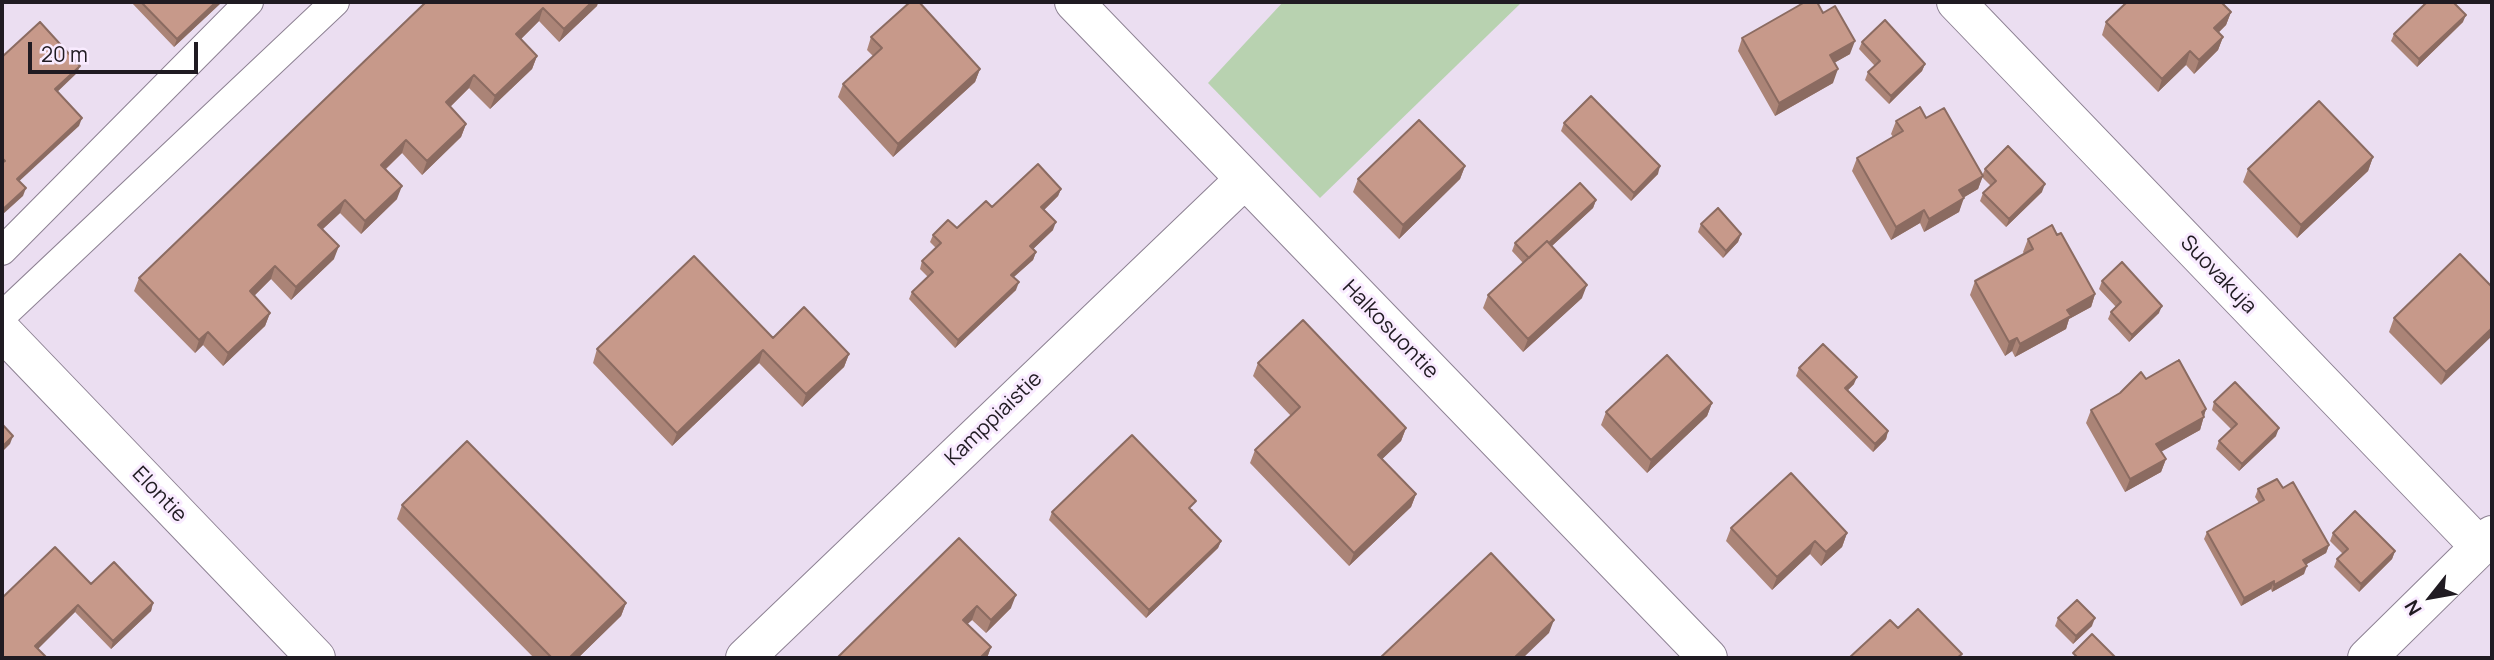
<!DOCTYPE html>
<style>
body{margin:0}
#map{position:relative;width:2494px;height:660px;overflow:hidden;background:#ebdef1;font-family:Manrope,sans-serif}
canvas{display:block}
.frame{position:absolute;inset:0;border:4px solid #201b22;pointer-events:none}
.north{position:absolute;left:2396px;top:562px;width:70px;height:70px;-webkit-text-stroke:5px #f9ebff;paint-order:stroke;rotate:239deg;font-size:19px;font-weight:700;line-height:28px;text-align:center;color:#201b22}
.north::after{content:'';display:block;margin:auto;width:24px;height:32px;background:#201b22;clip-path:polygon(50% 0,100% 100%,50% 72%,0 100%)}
.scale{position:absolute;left:28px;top:42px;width:170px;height:32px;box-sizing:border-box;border:4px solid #201b22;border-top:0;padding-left:9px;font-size:21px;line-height:24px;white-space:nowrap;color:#201b22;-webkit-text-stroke:5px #f9ebff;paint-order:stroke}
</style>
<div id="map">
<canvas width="2494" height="660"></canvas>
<div class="frame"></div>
<div class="north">N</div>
<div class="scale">20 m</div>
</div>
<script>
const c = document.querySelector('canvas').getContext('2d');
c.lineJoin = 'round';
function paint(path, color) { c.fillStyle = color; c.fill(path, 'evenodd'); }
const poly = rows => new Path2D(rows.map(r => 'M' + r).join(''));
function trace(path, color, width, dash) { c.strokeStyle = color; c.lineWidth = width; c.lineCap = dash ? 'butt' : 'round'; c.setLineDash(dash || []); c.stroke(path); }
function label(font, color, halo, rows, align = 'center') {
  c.font = font + ' Manrope,sans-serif'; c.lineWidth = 6; c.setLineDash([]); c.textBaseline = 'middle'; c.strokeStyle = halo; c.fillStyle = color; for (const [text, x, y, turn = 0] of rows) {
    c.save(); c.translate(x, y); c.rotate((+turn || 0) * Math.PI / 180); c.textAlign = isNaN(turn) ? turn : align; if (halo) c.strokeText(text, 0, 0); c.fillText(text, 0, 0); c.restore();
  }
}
paint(poly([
 [1283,2,1522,2,1320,198,1208,83]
]), '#b8d2b0');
const service = poly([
 [2,251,249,2],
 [2,316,335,2]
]);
const minor = poly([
 [1074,2,1708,658],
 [1956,2,2480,547],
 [2,331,316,658],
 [745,658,1244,180],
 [2367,658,2492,535]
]);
trace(service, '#8d8193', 30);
trace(minor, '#8d8193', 40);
trace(service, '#fff', 28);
trace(minor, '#fff', 38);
paint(poly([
 [131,2,222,2,174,47],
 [426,2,598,2,597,6,559,42,539,21,521,39,537,56,532,69,490,109,469,88,450,107,466,124,461,137,422,175,402,153,386,169,397,199,361,234,340,213,323,229,334,259,291,300,271,279,254,296,270,313,265,326,223,366,203,345,195,353,134,291,139,278],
 [2231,12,2226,25,2218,33,2223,37,2218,50,2194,74,2186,65,2158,92,2102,35,2106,22],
 [2463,22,2417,67,2391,41,2394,34],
 [871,37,980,69,975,82,893,157,838,97,843,84,873,56,867,50],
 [1742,38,1850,54,1834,63,1833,83,1775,116,1738,51],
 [1862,42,1925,64,1922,71,1889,104,1865,80,1868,72,1875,66,1859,49],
 [1926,118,1982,176,1985,169,2042,192,2006,227,1980,201,1983,193,1991,186,1982,177,1978,189,1963,198,1959,212,1924,232,1920,223,1891,240,1852,171,1857,158,1893,137,1891,134,1896,121],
 [1564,123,1658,174,1631,201,1561,131],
 [2373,157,2368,171,2297,238,2243,182,2248,169],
 [1465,166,1460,179,1399,239,1353,192,1358,179],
 [1061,189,1058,196,1044,210,1053,230,1033,249,1036,252,1033,260,1014,277,1016,290,955,348,909,299,912,292,928,277,920,269,922,261,936,248,930,242,933,235,957,228,992,207],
 [1596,200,1593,208,1552,246,1582,298,1523,352,1483,308,1488,295,1523,263,1512,251,1515,243],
 [1701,224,1741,234,1738,242,1723,258,1698,232],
 [2057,235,2095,294,2091,307,2069,319,2066,329,2015,357,2012,351,2005,356,1970,295,1975,281,2024,254,2023,252,2028,239],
 [2102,281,2159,313,2129,342,2108,319,2111,312,2116,307,2099,289],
 [2492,287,2441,385,2389,332,2394,318],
 [773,338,849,354,844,367,802,407,759,363,672,446,593,363,597,349],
 [1258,363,1406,428,1401,441,1382,459,1416,494,1411,507,1349,566,1250,463,1255,450,1291,416,1253,376],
 [1799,368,1854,384,1847,391,1888,431,1886,439,1873,452,1796,376],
 [2146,379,2206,409,2200,430,2161,451,2166,459,2161,472,2125,492,2086,423,2091,410],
 [2214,402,2276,436,2239,471,2216,449,2219,441,2231,429,2212,410],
 [1712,403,1707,416,1647,473,1601,425,1606,412],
 [2283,488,2329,545,2326,553,2305,565,2304,574,2272,592,2271,589,2241,606,2204,539,2207,532,2259,503,2255,497,2258,489],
 [402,505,626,603,621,616,578,658,534,658,397,519],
 [1193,509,1191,511,1221,541,1218,548,1146,618,1049,520,1052,512],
 [1731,528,1847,533,1842,547,1821,566,1810,554,1772,590,1726,541],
 [2333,533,2395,551,2392,559,2359,592,2334,567,2337,559,2343,554,2330,541],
 [959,538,1011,608,986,633,972,620,967,624,991,647,987,658,837,658],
 [91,584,153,603,151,611,111,649,75,612,38,648,2,658],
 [2058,618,2092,626,2073,644,2055,626]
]), '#ab8477');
paint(poly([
 [216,2,222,2,174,47,177,39],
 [592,2,598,2,597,6,559,42,564,29],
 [543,8,539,21,512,48,516,34],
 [2231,12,2226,25,2209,42,2214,28],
 [2466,15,2463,22,2417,67,2419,59],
 [2223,37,2218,50,2194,74,2199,60],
 [1855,41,1850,54,1825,68,1830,55],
 [2190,51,2186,65,2158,92,2162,79],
 [537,56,532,69,490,109,495,96],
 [1925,64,1922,71,1889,104,1891,96],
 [80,66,77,73,52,97,55,89],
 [980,69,975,82,893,157,898,144],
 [1838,69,1833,83,1775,116,1779,103],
 [474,75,469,88,441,116,446,102],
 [82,118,79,126,14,186,17,179],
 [466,124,461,137,422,175,427,161],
 [406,140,402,153,376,178,381,165],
 [2373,157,2368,171,2297,238,2301,225],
 [1465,166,1460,179,1399,239,1403,225],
 [1660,166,1658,174,1631,201,1634,193],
 [1983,176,1978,189,1954,203,1959,190],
 [2045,184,2042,192,2006,227,2009,219],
 [402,186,397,199,361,234,365,221],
 [26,188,23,196,2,215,2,210],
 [1061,189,1058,196,1039,215,1041,207],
 [1964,198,1959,212,1924,232,1929,219],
 [345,200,340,213,313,238,318,225],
 [1596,200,1593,208,1528,268,1530,260],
 [1924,210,1920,223,1891,240,1896,227],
 [1056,222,1053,230,1028,254,1030,246],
 [1741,234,1738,242,1723,258,1726,251],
 [339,246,334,259,291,300,296,287],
 [1036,252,1033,260,1008,282,1011,275],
 [275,266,271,279,245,305,250,291],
 [1019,282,1016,290,955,348,958,340],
 [1587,285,1582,298,1523,352,1528,339],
 [2095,294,2091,307,2069,319,2066,329,2015,357,2020,344,2067,310],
 [2162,306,2159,313,2129,342,2132,335],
 [270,313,265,326,223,366,228,353],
 [2492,328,2492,336,2441,385,2446,372],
 [208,332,203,345,195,353,199,340],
 [2017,338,2012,351,2005,356,2009,342],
 [763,350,759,363,672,446,677,433],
 [849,354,844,367,802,407,806,394],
 [1857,377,1854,384,1842,396,1845,388],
 [1712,403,1707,416,1647,473,1651,460],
 [2206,409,2200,430,2152,457,2156,444],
 [1406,428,1401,441,1373,468,1378,455],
 [2279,428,2276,436,2239,471,2242,464],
 [1888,431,1886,439,1873,452,1875,444],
 [13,436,10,444,2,452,2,447],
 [2166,459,2161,472,2125,492,2130,479],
 [1416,494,1411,507,1349,566,1354,553],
 [1847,533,1842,547,1821,566,1826,552],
 [1221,541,1218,548,1146,618,1149,610],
 [1815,541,1810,554,1772,590,1777,577],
 [2329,545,2326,553,2300,568,2303,560],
 [2395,551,2392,559,2359,592,2361,584],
 [2307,566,2304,574,2272,592,2274,585],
 [2274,581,2271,589,2241,606,2244,598],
 [1016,595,1011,608,986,633,991,620],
 [153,603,151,611,111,649,113,641],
 [626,603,621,616,578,658,569,658],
 [78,605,75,612,33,654,35,646],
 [977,606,972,620,958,633,963,620],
 [2095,618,2092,626,2073,644,2076,636],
 [1554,620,1549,633,1523,658,1514,658],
 [991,647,987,658,980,658]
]), '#8b6b61');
const building = poly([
 [141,2,216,2,177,39,141,2],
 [426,2,592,2,564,29,543,8,516,34,537,56,495,96,474,75,446,102,466,124,427,161,406,140,381,165,402,186,365,221,345,200,318,225,339,246,296,287,275,266,250,291,270,313,228,353,208,332,199,340,139,278,426,2],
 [910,2,919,2,980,69,898,144,843,84,882,48,871,37,910,2],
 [1805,2,1817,2,1823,13,1835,6,1855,41,1830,55,1838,69,1779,103,1742,38,1805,2],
 [2127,2,2221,2,2231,12,2214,28,2223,37,2199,60,2190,51,2162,79,2106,22,2127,2],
 [2427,2,2453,2,2466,15,2419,59,2394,34,2427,2],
 [1885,20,1925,64,1891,96,1868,72,1880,61,1862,42,1885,20],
 [40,22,80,66,55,89,82,118,17,179,26,188,2,210,2,163,5,161,2,158,2,57,40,22],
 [1591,96,1660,166,1634,193,1564,123,1591,96],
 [2319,101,2373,157,2301,225,2248,169,2319,101],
 [1920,107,1926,118,1944,108,1983,176,1959,190,1964,198,1929,219,1924,210,1896,227,1857,158,1903,131,1896,121,1920,107],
 [1419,120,1465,166,1403,225,1358,179,1419,120],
 [2008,146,2045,184,2009,219,1983,193,1996,181,1985,169,2008,146],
 [1038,164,1061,189,1041,207,1056,222,1030,246,1036,252,1011,275,1019,282,958,340,912,292,933,272,922,261,941,243,933,235,948,220,957,228,986,201,992,207,1038,164],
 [1580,183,1596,200,1549,243,1547,241,1529,258,1515,243,1580,183],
 [1718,208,1741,234,1726,251,1701,224,1718,208],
 [2052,225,2057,235,2061,233,2095,294,2067,310,2071,316,2020,344,2017,338,2009,342,1975,281,2033,249,2028,239,2052,225],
 [1547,241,1587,285,1528,339,1488,295,1547,241],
 [2460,254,2492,287,2492,328,2446,372,2394,318,2460,254],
 [694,256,773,338,804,307,849,354,806,394,763,350,677,433,597,349,694,256],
 [2122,262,2162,306,2132,335,2111,312,2121,302,2102,281,2122,262],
 [1303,320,1406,428,1378,455,1416,494,1354,553,1255,450,1300,407,1258,363,1303,320],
 [1823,344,1857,377,1845,388,1888,431,1875,444,1799,368,1823,344],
 [1667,355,1712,403,1651,460,1606,412,1667,355],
 [2179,360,2206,409,2202,412,2204,417,2156,444,2166,459,2130,479,2091,410,2120,393,2141,372,2146,379,2179,360],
 [2235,382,2279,428,2242,464,2219,441,2237,424,2214,402,2235,382],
 [2,424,13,436,2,447,2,424],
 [1132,435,1196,501,1189,508,1221,541,1149,610,1052,512,1132,435],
 [467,441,626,603,569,658,552,658,402,505,467,441],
 [1791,473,1847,533,1826,552,1815,541,1777,577,1731,528,1791,473],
 [2277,479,2283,488,2293,482,2329,545,2303,560,2307,566,2274,585,2274,581,2244,598,2207,532,2264,500,2258,489,2277,479],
 [2355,511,2395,551,2361,584,2337,559,2348,549,2333,533,2355,511],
 [959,538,1016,595,991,620,977,606,963,620,991,647,980,658,837,658,959,538],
 [55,547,91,584,114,562,153,603,113,641,78,605,35,646,47,658,2,658,2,598,55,547],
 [1491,553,1554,620,1514,658,1380,658,1491,553],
 [2077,600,2095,618,2076,636,2058,618,2077,600],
 [1918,609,1962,654,1957,658,1849,658,1890,620,1898,628,1918,609],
 [2092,634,2116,658,2078,658,2073,653,2092,634]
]);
paint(building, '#c7998a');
trace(building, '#8b6b61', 2);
label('21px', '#201b22', '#f9ebff', [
 ["Suovakuja",2218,275,46],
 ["Halkosuontie",1390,330,46],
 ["Kamppiaistie",994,419,-44],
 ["Elontie",159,495,46]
]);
</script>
